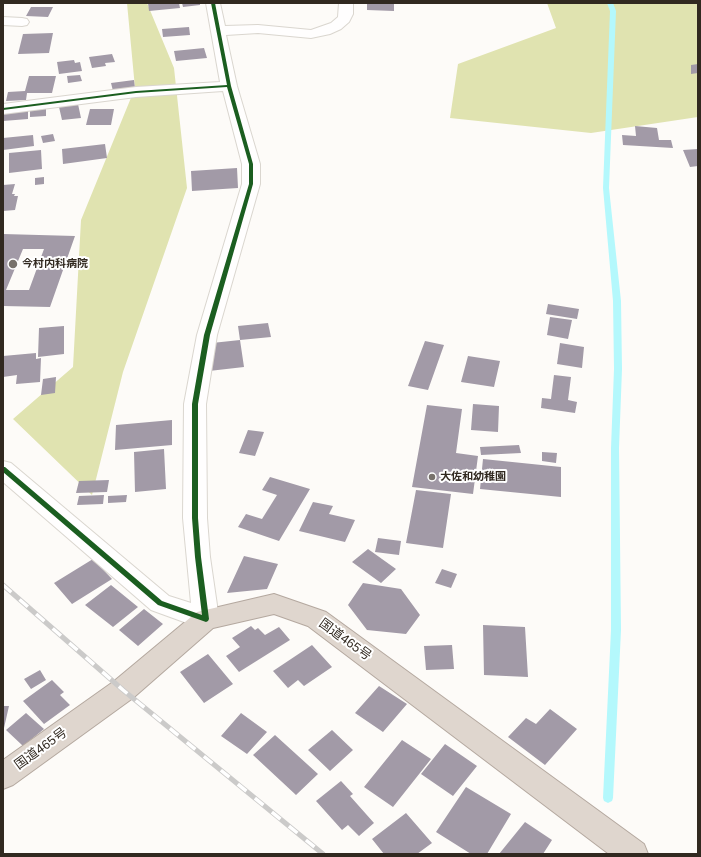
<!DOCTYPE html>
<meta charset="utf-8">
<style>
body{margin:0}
#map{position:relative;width:701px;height:857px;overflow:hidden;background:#fdfbf8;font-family:Helvetica,sans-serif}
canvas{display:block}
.frame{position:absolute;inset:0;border:4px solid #312920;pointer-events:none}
</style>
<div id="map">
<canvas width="701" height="857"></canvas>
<div class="frame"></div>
</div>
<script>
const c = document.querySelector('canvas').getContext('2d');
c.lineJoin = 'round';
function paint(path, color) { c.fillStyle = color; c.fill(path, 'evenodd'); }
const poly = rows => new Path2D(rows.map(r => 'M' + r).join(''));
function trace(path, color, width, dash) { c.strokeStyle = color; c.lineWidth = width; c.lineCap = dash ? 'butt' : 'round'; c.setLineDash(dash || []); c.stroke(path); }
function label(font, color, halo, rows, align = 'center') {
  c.font = font + ' Helvetica,"Noto Sans JP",sans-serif'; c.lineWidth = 4; c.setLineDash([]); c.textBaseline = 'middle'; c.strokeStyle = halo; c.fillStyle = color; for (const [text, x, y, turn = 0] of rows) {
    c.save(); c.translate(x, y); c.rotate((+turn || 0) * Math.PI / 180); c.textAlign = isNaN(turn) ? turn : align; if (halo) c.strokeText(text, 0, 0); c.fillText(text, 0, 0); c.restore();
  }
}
paint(poly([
 [127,3,147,3,174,68,187,188,123,372,92,495,13,419,73,367,81,220,135,88],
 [547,3,698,3,698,117,591,133,450,118,458,64,556,28]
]), '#e0e3b0');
paint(poly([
 [607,3,613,3,616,11,609,188,621,301,622,369,619,448,621,630,613,798,612,801,608,803,604,801,603,798,611,630,611,448,614,369,613,301,603,188,610,11,607,3]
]), '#b4f8fc');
paint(poly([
 [148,3,179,3,180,8,149,11],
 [182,3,200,3,200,5,183,7],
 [367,3,394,3,394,11,367,10],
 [31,7,53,7,48,17,26,16],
 [189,27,190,35,163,37,162,29],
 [53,33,49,53,18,54,23,34],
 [204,48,207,58,176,61,174,51],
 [112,54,115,62,105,63,106,66,92,68,89,57],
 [74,60,75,63,80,62,82,71,59,74,57,62],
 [698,64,698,73,691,74,691,65],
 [80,75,82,81,68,83,67,76],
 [29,76,56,76,52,93,27,93,26,100,6,101,8,92,25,91],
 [134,80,135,88,113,91,111,83],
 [78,104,81,118,62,120,59,107],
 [46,106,46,116,30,117,30,108],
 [28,108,28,119,3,121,3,111],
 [90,109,114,109,111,125,86,125],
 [635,126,657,128,659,140,671,140,673,148,623,145,622,135,636,136],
 [53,134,55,141,43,143,41,136],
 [33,135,34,146,3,150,3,138],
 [105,144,107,158,63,164,62,149],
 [698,149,698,166,690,167,683,150],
 [41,150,42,169,9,173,9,153],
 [237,168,238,188,192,191,191,171],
 [44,177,44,184,35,185,35,178],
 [15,184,12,194,15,194,14,196,18,196,15,210,3,211,3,185],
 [3,234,75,236,50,307,3,306],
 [23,249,44,249,29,290,6,290],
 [548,304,579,309,577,319,546,314],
 [550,317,572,320,568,339,547,335],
 [268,323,271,337,240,340,238,326],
 [64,326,64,354,38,357,39,328],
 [240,340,244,367,209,371,212,343],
 [425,341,444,345,428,390,408,386],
 [560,343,584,347,582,368,557,364],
 [36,353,36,359,41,358,40,382,16,384,17,375,3,377,3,356],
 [468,356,500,361,494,387,461,382],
 [554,375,571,377,568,400,577,402,575,413,541,408,542,398,551,399],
 [56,377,55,393,41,395,43,379],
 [473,404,499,406,498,432,471,430],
 [427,405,462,409,456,453,478,456,473,494,412,487],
 [172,420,172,445,115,450,116,425],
 [248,430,264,432,255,456,239,453],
 [519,445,521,453,481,455,480,447],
 [164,449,166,489,135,492,134,452],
 [542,452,557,453,556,463,542,461],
 [483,459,561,467,561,497,480,489],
 [270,477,310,489,279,541,238,527,246,514,262,519,277,495,262,490],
 [109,480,107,492,76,493,79,481],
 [416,490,451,494,443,548,406,543],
 [104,495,103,504,77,505,79,496],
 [127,495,126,502,108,503,108,496],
 [313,502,333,506,329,514,355,520,345,542,299,531],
 [378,538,401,541,399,555,375,552],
 [368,549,396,569,381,583,352,562],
 [244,556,278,564,267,589,227,593],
 [93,559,112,579,72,604,54,583],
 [442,569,457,574,451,588,435,583],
 [363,583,401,589,420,615,406,634,367,630,348,605],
 [111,585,138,607,113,627,85,605],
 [144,609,163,624,138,646,119,630],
 [483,625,525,627,528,677,484,675],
 [251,626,255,630,258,628,265,635,279,627,290,640,239,672,226,656,240,647,232,638],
 [312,645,332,667,304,686,298,680,288,688,273,671],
 [452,645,454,669,426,670,424,646],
 [208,654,233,684,204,703,180,672],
 [40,670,46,680,31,689,24,679],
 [52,680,64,692,60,695,70,705,44,724,23,701],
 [379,686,407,704,383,732,355,713],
 [3,706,9,706,4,728,3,728],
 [550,709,577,729,545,765,508,737,526,718,536,724],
 [26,713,44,729,23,746,6,730],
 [241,713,267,732,247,754,221,736],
 [332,730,353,750,330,771,308,750],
 [275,735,318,774,296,795,253,755],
 [402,740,431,759,393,807,364,787],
 [445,744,477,766,453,796,421,774],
 [341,781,353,794,350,796,374,823,359,836,348,825,342,830,316,801],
 [466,787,511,814,487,854,471,854,436,832],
 [406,813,432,843,417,854,384,854,372,839],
 [525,822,552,840,543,854,499,854]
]), '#a29aa7');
const minor = poly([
 [206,3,220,3,225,26,258,25,311,30,331,23,338,17,339,3,353,3,353,14,349,22,341,29,330,34,311,38,258,33,226,35,237,86,260,164,260,184,217,335,206,404,207,518,210,557,219,619,215,626,206,630,151,610,3,482,3,461,11,463,169,596,191,603,183,518,184,404,197,335,242,184,242,164,223,91,136,97,3,114,3,104,136,87,220,82,206,3],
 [3,17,22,18,27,19,29,22,27,25,22,26,3,25,3,17]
]);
const highway = poly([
 [274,594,326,612,644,844,648,854,609,854,308,626,274,614,213,628,133,698,13,785,3,789,3,760,113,682,197,612,274,594]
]);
trace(minor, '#dad6cf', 2);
trace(highway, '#b4a89f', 2);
paint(minor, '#fffefe');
paint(highway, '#dfd6ce');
const rail = poly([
 [3,585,123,690,323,854]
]);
trace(rail, '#cbcac9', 5);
trace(rail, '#fff', 3.5, [11]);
paint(poly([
 [211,3,215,3,231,86,253,164,253,184,210,335,198,404,198,518,201,557,209,619,208,621,206,622,158,605,3,472,3,467,5,467,162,601,202,615,195,557,192,518,192,404,204,335,249,184,249,164,227,87,136,93,3,110,3,108,136,91,227,85,211,3]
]), '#1b5e20');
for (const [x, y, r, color] of [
 [13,264,5,"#78726c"],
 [432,477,4,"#78726c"]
]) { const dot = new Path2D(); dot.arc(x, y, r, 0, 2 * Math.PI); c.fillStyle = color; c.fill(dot); trace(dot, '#fff', 1.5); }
label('bold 11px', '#312920', '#fff', [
 ["今村内科病院",22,264],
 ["大佐和幼稚園",440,477]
], 'left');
label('13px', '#312920', '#fff', [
 ["国道465号",345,640,36],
 ["国道465号",41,749,-36]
]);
</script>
